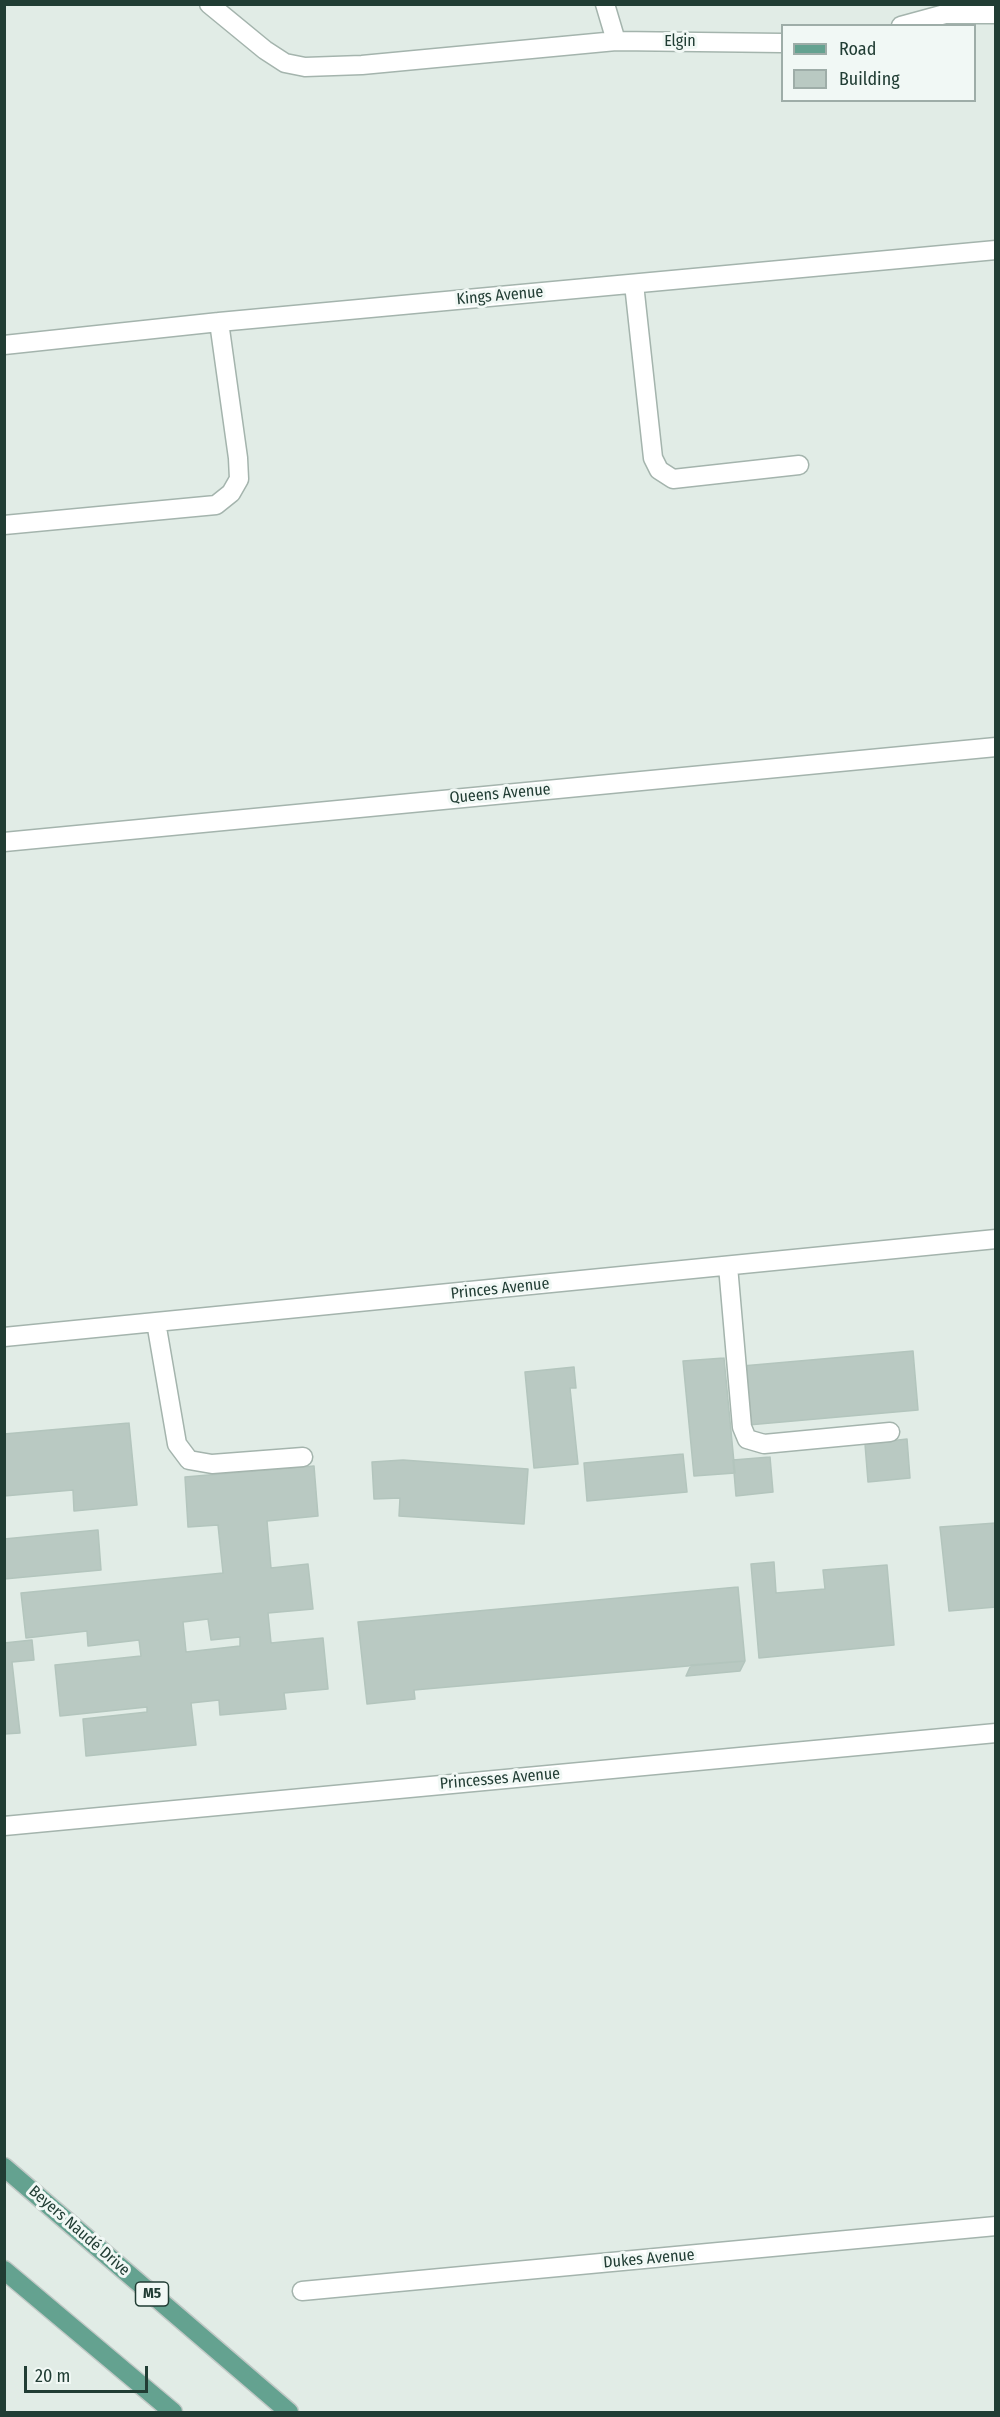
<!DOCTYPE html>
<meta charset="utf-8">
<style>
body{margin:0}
#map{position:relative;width:1000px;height:2417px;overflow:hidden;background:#e1ece6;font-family:"Fira Sans Condensed",sans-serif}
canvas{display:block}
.frame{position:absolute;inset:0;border:6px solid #213d34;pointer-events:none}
.legend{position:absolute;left:781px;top:24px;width:195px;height:78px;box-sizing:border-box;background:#f1f8f5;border:2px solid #9eada8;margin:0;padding:8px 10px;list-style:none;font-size:18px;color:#213d34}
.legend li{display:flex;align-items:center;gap:12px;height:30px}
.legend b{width:30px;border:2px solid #9eada8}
.scale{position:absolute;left:24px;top:2366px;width:124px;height:27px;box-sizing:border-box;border:3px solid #213d34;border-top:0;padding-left:8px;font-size:18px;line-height:21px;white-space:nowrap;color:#213d34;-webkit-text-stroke:4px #f1f8f5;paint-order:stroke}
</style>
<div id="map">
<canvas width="1000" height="2417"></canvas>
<div class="frame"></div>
<ul class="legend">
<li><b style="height:8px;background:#64a290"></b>Road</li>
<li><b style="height:16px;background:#b9c9c2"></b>Building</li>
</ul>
<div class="scale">20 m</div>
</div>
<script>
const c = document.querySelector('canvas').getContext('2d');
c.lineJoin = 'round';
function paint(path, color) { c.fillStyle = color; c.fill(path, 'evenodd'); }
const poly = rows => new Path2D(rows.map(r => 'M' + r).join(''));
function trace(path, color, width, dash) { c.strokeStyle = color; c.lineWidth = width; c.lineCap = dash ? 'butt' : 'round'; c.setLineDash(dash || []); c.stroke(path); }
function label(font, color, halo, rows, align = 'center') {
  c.font = font + ' "Fira Sans Condensed",sans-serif'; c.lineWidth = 6; c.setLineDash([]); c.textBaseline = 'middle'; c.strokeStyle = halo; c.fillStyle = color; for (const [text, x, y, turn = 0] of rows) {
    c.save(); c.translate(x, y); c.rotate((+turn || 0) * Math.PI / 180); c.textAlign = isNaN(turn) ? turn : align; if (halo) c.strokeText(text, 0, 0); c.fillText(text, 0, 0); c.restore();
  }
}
const building = poly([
 [913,1351,918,1410,748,1425,742,1366,913,1351],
 [724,1358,735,1473,694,1476,683,1361,724,1358],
 [574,1367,576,1388,570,1388,578,1464,534,1468,525,1372,574,1367],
 [129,1423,137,1505,74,1511,73,1490,4,1496,4,1434,129,1423],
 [907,1439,910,1478,868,1482,865,1444,907,1439],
 [683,1454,687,1492,587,1501,584,1463,683,1454],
 [770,1457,773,1492,736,1496,733,1460,770,1457],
 [403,1460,528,1469,524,1524,399,1516,400,1498,374,1499,372,1462,403,1460],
 [314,1466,318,1516,267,1521,271,1568,308,1564,313,1609,268,1613,271,1643,323,1638,328,1689,284,1693,286,1709,220,1715,219,1700,191,1703,196,1745,86,1756,83,1719,147,1712,147,1707,60,1716,55,1665,141,1656,139,1640,88,1646,87,1631,26,1638,21,1593,223,1573,218,1525,188,1527,185,1477,314,1466],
 [208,1619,211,1640,240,1637,240,1646,186,1652,183,1622,208,1619],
 [996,1523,996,1607,949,1611,940,1527,996,1523],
 [98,1530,101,1570,4,1579,4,1539,98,1530],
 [774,1562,776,1593,825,1589,823,1570,887,1565,894,1645,759,1658,751,1564,774,1562],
 [738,1587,745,1661,414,1690,415,1699,367,1704,358,1622,738,1587],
 [32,1640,34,1660,12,1662,20,1733,4,1734,4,1643,32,1640],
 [745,1661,740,1671,686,1676,691,1665,745,1661]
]);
paint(building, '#b9c9c2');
trace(building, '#b3c5bd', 1.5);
const minor = poly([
 [209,4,265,50,285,63,305,67,362,65,616,41,782,43],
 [605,4,616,41],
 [901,26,945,14,996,14],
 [634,284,653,458,659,470,673,479,799,465],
 [4,345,219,322,996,250],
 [4,525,216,505,231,493,239,479,238,458,219,322],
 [4,842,996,747],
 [728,1266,742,1427,747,1439,764,1444,890,1432],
 [156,1322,177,1444,189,1460,212,1464,303,1457],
 [4,1337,996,1239],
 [4,1826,996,1733],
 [302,2291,996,2226]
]);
const major = poly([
 [4,2167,289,2412],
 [4,2270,173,2412]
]);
trace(minor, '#a4b4ad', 21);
trace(major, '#c1c9c6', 21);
trace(minor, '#fff', 18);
trace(major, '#64a290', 18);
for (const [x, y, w] of [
 [152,2294,33]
]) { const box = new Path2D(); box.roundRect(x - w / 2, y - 12, w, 24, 4.5); c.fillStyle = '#f1f8f5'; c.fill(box); trace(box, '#213d34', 1.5); }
label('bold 15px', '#213d34', null, [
 ["M5",152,2294]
]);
label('16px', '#213d34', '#f1f8f5', [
 ["Elgin",680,42],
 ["Kings Avenue",500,296,-5],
 ["Queens Avenue",500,794,-5],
 ["Princes Avenue",500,1289,-6],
 ["Princesses Avenue",500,1779,-5],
 ["Beyers Naudé Drive",79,2231,41],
 ["Dukes Avenue",649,2259,-5]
]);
</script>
